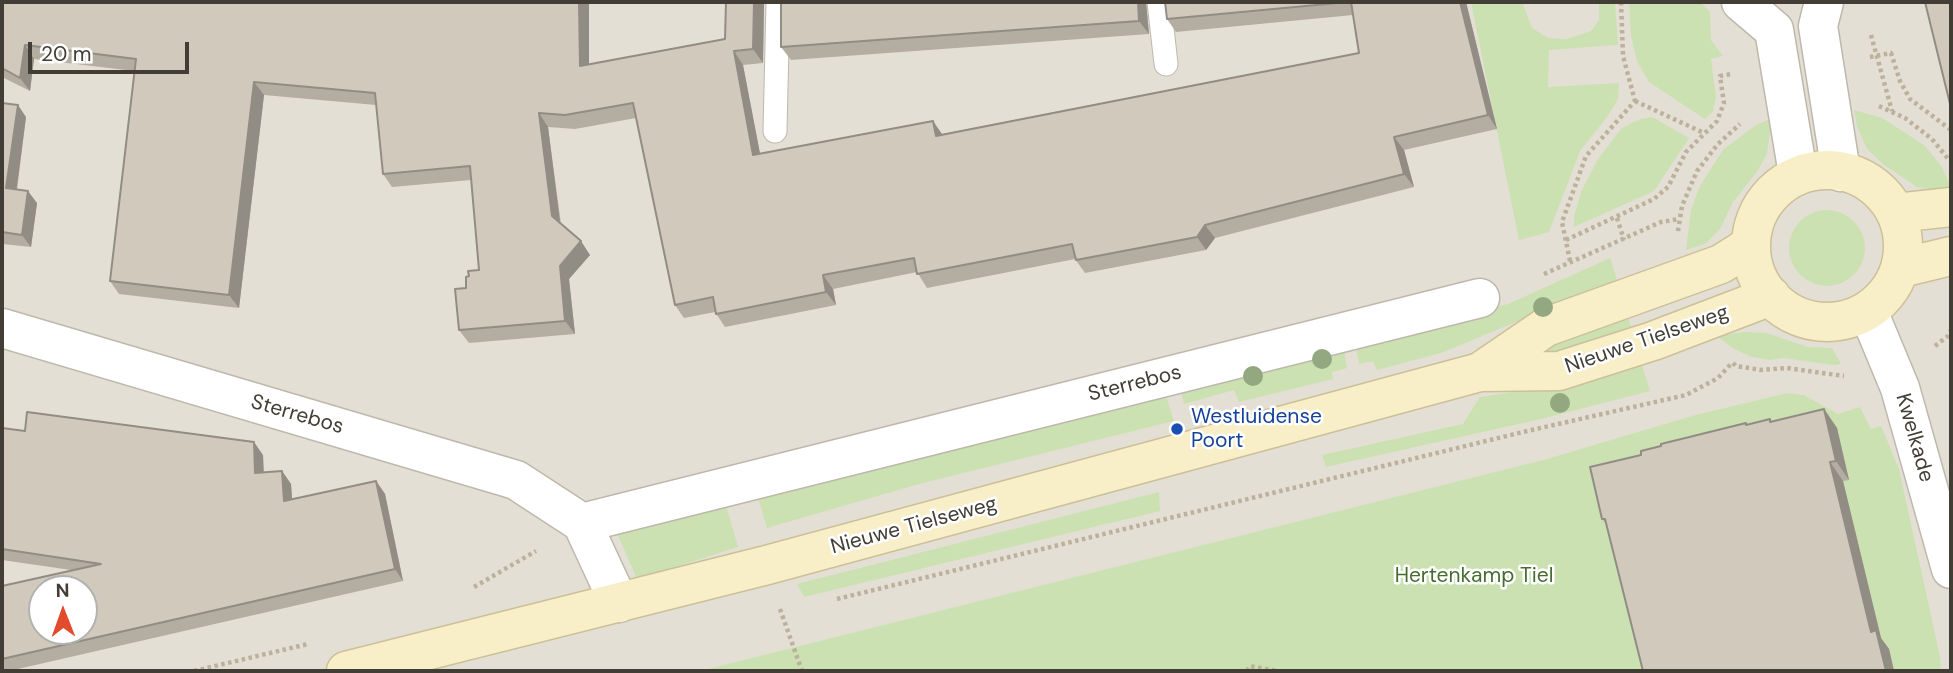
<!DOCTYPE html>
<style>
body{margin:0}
#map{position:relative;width:1953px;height:673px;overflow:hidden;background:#f1ede5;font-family:"DM Sans",sans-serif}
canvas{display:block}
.frame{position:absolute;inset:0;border:4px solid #423e36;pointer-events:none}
.north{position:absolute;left:28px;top:575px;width:70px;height:70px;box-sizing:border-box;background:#fff;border:2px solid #b3b2af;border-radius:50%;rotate:359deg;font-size:19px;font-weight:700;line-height:28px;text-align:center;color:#423e36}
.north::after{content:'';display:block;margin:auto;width:24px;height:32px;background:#e24b2b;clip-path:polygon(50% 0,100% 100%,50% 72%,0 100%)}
.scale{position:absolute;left:28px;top:42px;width:161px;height:32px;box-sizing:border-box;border:4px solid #423e36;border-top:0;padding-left:9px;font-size:21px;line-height:24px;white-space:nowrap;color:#423e36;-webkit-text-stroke:5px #fff;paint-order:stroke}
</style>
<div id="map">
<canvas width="1953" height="673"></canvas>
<div class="frame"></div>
<div class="north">N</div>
<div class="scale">20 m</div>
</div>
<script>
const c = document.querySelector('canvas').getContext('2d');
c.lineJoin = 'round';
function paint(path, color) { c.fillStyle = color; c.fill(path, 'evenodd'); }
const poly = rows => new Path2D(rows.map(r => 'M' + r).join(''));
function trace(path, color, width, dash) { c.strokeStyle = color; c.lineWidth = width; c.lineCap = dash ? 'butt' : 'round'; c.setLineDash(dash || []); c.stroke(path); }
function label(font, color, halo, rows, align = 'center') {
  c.font = font + ' "DM Sans",sans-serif'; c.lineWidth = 5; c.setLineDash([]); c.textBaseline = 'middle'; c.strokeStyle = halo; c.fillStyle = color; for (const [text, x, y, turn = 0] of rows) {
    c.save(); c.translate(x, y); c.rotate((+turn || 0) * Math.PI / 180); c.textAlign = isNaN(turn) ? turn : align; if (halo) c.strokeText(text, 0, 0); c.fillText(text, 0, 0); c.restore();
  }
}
paint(poly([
 [2,2,1951,2,1951,671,2,671],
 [42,589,84,589,84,631,42,631]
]), '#e4dfd4');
paint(poly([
 [1471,2,1522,2,1532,28,1548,38,1566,39,1591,31,1599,20,1599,2,1615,2,1618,45,1549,50,1548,87,1619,83,1618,99,1607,117,1580,151,1549,232,1519,240],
 [1629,2,1700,2,1710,12,1711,40,1723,56,1711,59,1716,97,1713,111,1705,119,1649,82,1637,61,1631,36],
 [1854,110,1882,118,1924,145,1942,167,1951,188,1935,190,1917,187,1883,164,1867,149,1857,126],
 [1652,117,1689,138,1654,191,1574,227,1574,216,1582,190,1598,159,1622,128,1640,119],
 [1770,119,1770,132,1767,154,1756,173,1733,202,1720,229,1705,244,1686,250,1691,210,1700,186,1723,150,1756,125],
 '1789 248a38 38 0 1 1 76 0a38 38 0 1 1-76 0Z',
 [1610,258,1617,280,1441,353,1377,370,1373,361,1359,364,1355,342,1508,304],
 [1627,314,1632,330,1557,355,1548,353,1547,346],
 [1745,332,1766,333,1808,347,1832,348,1841,364,1833,365,1783,358,1770,360,1752,357,1734,349,1717,336],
 [1343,345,1347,368,1332,372,1333,379,1239,402,1234,390,1184,404,1180,387],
 [1641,362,1650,391,1541,419,1326,467,1322,455,1463,424,1480,397,1534,389],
 [1165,393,1174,421,919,484,767,528,757,494],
 [1787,393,1804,395,1838,414,1860,407,1871,429,1881,426,1899,469,1940,657,1941,671,709,671,708,669,1547,459,1692,416],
 [1159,492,1160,511,804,597,797,584],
 [726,505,738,547,637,579,617,533]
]), '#cbe1b2');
const service = poly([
 [1159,2,1166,64],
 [775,131,778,2]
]);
const minor = poly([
 [1741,2,1774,30,1798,174],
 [1824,2,1818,26,1841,172],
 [1868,311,1900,388,1951,569],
 [2,328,516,480,582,523,619,603],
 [582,523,1480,298]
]);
const secondary = poly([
 '1751 246a76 76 0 1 1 152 0a76 76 0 1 1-152 0Z',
 [1896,213,1951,207],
 [1901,268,1951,256],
 [1480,372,1546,327,1721,264,1751,245],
 [346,671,767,565,1480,372,1559,371,1653,341,1771,296]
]);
trace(service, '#beb8ac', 25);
trace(minor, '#beb8ac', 41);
trace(secondary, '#ccc099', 41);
trace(poly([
 [1621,2,1623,56,1635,101],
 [1871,35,1892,111],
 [1870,57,1891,53,1900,81,1910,99,1951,130],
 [1635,101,1704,133],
 [1879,106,1905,118,1932,139,1949,160],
 [1617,218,1624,240],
 [1678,231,1682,206,1697,171,1718,144,1740,124],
 [1566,240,1654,199,1668,187,1686,152,1717,121,1724,103,1720,76,1732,74],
 [1570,261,1562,222,1586,156,1635,101],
 [1544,274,1661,222,1679,219],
 [1935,346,1948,336,1951,330],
 [1733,363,1736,366,1761,370,1787,368,1844,376],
 [474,587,536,551],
 [837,599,1523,432,1686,395,1718,378,1731,364],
 [780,609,802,671],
 [194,671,308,644],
 [1247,671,1250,666,1277,671]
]), '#bbb19c', 4.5, [3.5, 3.5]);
trace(service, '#fff', 23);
trace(minor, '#fff', 38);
trace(secondary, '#f8eec8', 38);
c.fillStyle = '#93a781';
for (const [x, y] of [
 [1543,307],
 [1322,359],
 [1253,376],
 [1560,403]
]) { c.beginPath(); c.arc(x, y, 10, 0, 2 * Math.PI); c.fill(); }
paint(poly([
 [2,2,589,65,725,39,726,2,764,2,763,63,743,65,760,154,942,134,1359,53,1353,15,1176,32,1167,19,1165,2,1466,2,1497,129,1404,150,1414,187,1215,238,1206,250,1085,273,1075,259,927,288,917,272,833,289,836,305,725,327,715,312,684,318,675,305,636,118,575,129,548,127,561,224,590,255,569,279,575,334,469,343,459,330,469,276,479,270,471,180,392,187,383,174,376,105,264,95,239,308,119,294,110,281,134,71,34,59,30,91,2,77],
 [781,2,1146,2,1149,34,791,60,781,47],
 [2,103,26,117,17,190,37,203,31,247,2,244],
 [1824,409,1837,428,1849,480,1843,481,1881,638,1889,649,1894,671,1643,671,1607,525,1602,519,1641,455,1747,425,1770,419,1772,422],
 [2,428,263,455,264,473,282,471,291,484,292,499,376,481,385,494,403,581,9,671,2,671,2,586,71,570,2,560]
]), '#b4ada2');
paint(poly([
 [579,2,589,2,589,80,580,66],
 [754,2,764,2,763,63,753,49],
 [1138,2,1146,2,1149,34,1139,21],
 [1460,2,1466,2,1497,129,1488,115],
 [25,45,34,59,30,91,20,78],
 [734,51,743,65,763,169,753,155],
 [254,82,264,95,239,308,229,295],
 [18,105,26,117,15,201,6,188],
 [539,113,548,127,561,230,552,216],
 [933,121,942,134,936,136],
 [1394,137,1404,150,1414,187,1404,174],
 [28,191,37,203,31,247,22,235],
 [1205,225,1215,238,1206,250,1197,237],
 [581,241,590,255,569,279,575,334,565,321,560,266],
 [823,275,833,289,836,305,826,292],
 [1824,409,1837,428,1849,480,1836,461],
 [254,442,263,455,264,486,255,473],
 [1830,462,1843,481,1881,638,1889,649,1894,671,1886,671,1871,632],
 [282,471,291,484,293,513,284,501],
 [376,481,385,494,403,581,395,569]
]), '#928d84');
const building = poly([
 [2,2,579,2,580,66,725,39,726,2,754,2,753,49,734,51,753,155,933,121,936,136,1359,53,1351,2,1460,2,1488,115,1394,137,1404,174,1205,225,1197,237,1076,260,1072,244,917,274,914,258,823,275,826,292,716,314,713,297,675,305,633,103,565,115,539,113,552,216,581,241,560,266,565,321,459,330,455,289,466,288,466,277,469,276,468,271,479,270,470,166,383,174,375,93,254,82,229,295,110,281,136,59,25,45,20,78,2,68,2,2],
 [781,2,1138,2,1139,21,781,47,781,2],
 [1165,2,1348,2,1167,19,1165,2],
 [1925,2,1951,2,1951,108,1925,2],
 [2,103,18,105,6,188,28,191,22,235,2,232,2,103],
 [1824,409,1836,461,1830,462,1871,632,1876,630,1886,671,1643,671,1605,519,1602,519,1590,467,1641,455,1641,451,1661,446,1661,444,1746,423,1746,425,1770,419,1770,422,1824,409],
 [27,412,254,442,255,473,282,471,284,501,376,481,395,569,2,659,2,586,101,564,2,549,2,428,25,431,27,412],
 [42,589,84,589,84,631,42,631,42,589]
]);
paint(building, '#d1c9bc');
trace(building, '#928d84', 2);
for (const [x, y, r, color] of [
 [1177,429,7,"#1a4fb4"]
]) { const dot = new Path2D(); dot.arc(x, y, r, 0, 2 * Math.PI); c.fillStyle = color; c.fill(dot); trace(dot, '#fff', 2.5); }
label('21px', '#423e36', '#fff', [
 ["Nieuwe Tielseweg",1647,340,-19],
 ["Sterrebos",1135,384,-14],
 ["Sterrebos",297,415,16],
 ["Kwelkade",1914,438,74],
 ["Nieuwe Tielseweg",914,526,-15]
]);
label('21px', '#164399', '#fff', [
 ["Westluidense",1191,417],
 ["Poort",1191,441]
], 'left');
label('21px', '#466d30', '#fff', [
 ["Hertenkamp Tiel",1474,576]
]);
</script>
